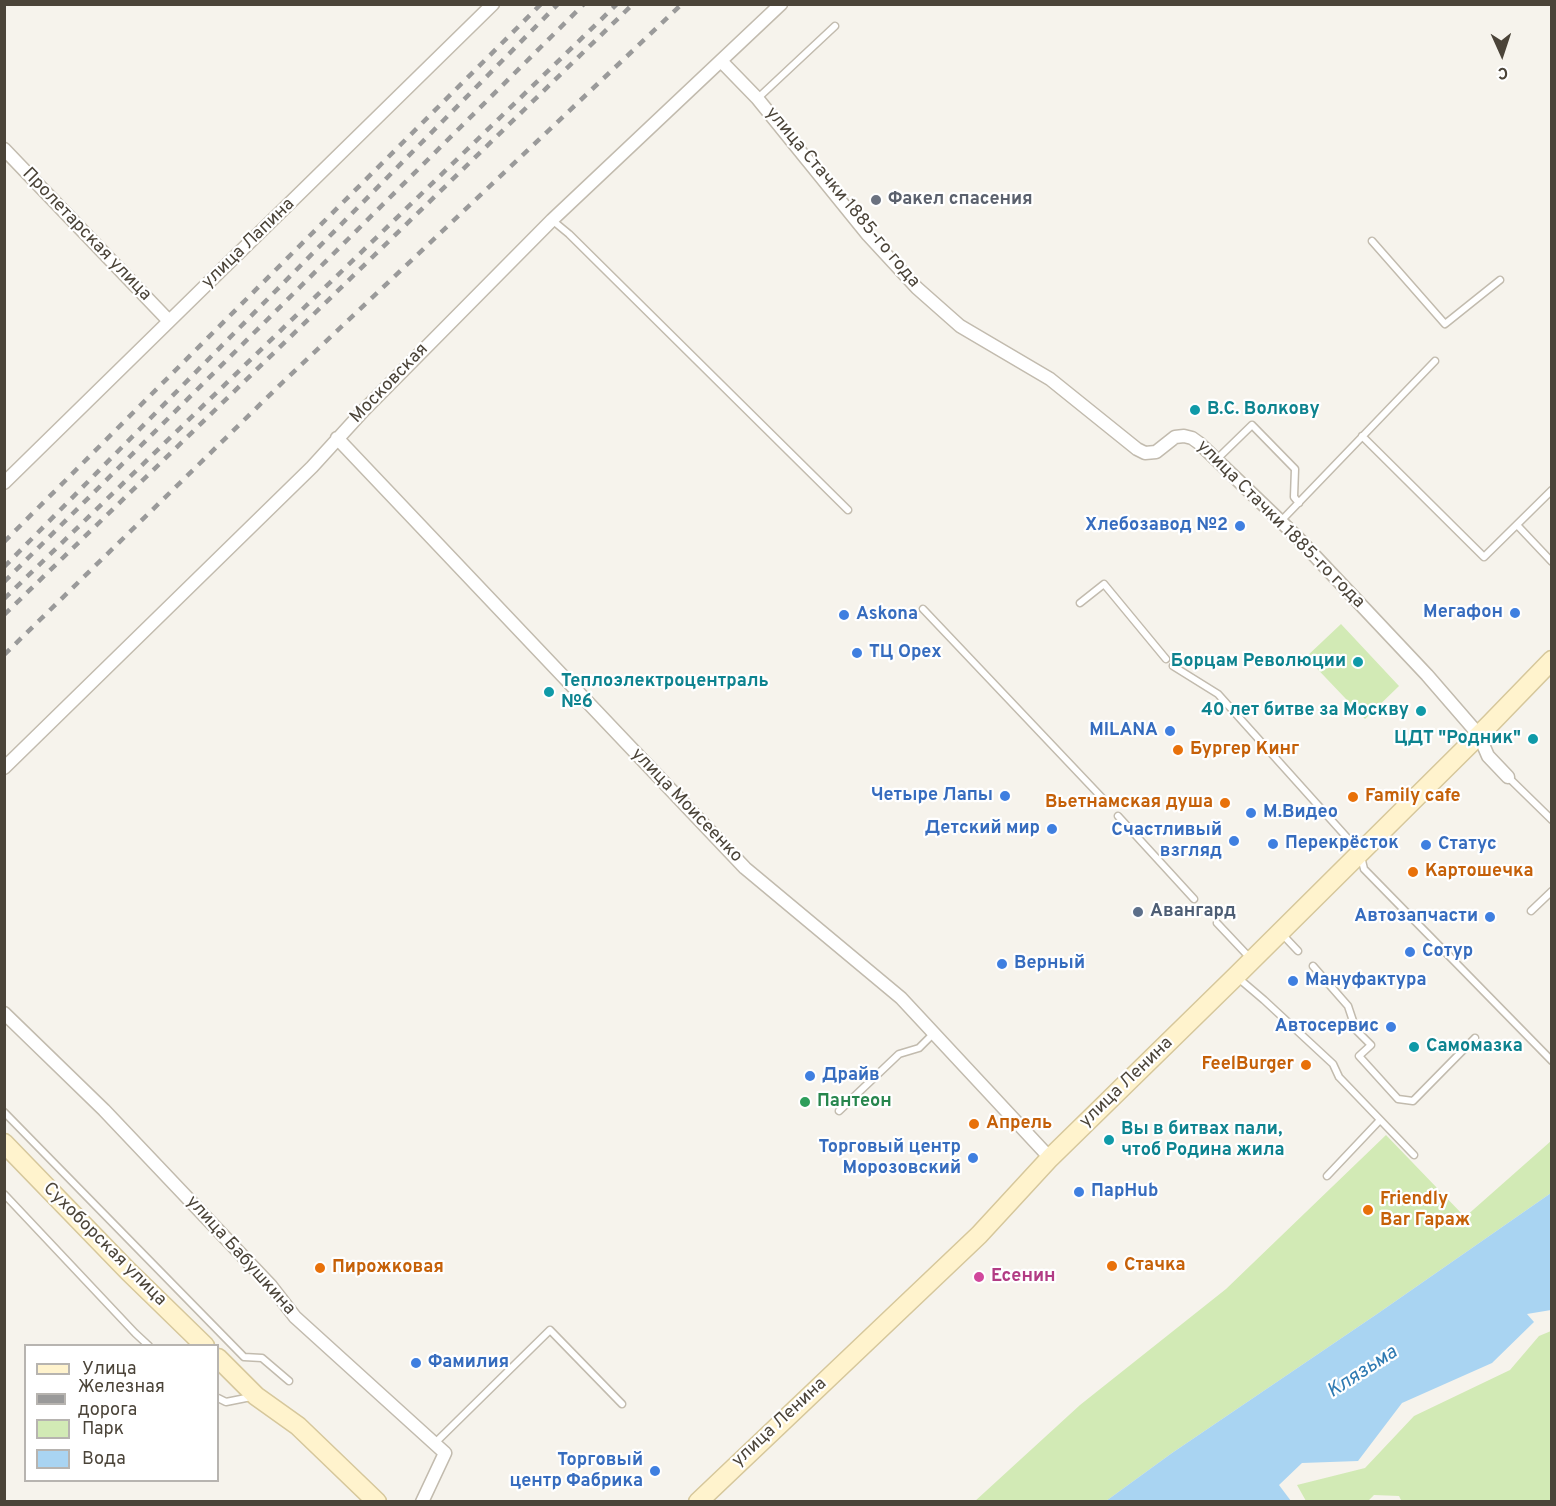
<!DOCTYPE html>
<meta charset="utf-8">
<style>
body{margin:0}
#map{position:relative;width:1556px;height:1506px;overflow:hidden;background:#f6f3ec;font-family:Overpass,sans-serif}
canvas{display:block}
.frame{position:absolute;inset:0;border:6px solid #4b4439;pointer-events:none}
.legend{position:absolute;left:24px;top:1344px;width:195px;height:138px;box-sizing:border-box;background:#fff;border:2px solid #b7b4b0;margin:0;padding:8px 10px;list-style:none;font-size:18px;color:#4b4439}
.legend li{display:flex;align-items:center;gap:12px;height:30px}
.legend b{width:30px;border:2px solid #b7b4b0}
.north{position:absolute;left:1472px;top:24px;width:60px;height:60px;-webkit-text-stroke:4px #fff;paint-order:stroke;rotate:177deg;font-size:16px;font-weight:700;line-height:24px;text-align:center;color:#4b4439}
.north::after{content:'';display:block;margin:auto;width:21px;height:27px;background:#4b4439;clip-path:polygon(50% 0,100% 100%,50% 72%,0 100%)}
</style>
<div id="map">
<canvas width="1556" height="1506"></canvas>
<div class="frame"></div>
<ul class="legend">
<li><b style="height:8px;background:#fff3cd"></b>Улица</li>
<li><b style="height:8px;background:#9a9a9a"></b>Железная дорога</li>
<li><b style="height:16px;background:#d2eab5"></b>Парк</li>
<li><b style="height:16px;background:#a9d4f2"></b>Вода</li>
</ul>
<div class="north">С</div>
</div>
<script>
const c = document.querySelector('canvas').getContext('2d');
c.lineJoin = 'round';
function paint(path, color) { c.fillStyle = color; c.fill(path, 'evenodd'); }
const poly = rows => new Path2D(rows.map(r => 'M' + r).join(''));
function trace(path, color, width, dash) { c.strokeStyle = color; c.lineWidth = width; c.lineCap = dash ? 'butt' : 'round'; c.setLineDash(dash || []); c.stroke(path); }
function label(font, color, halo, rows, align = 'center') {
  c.font = font + ' Overpass,sans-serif'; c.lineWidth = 4.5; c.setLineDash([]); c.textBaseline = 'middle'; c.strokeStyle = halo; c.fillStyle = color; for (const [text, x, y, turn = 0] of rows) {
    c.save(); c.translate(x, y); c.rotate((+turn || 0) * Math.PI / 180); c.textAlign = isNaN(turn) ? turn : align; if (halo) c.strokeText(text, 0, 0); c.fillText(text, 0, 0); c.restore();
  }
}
paint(poly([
 [1341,624,1399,686,1365,719,1306,657],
 [1386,1135,1465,1217,1551,1141,1551,1193,1377,1314,1172,1453,1106,1501,974,1502,1080,1405,1226,1289],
 [1551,1331,1551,1501,1402,1502,1399,1496,1374,1495,1368,1501,1306,1501,1297,1485,1365,1468,1414,1416,1510,1370,1539,1336]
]), '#d2eab5');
paint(poly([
 [1551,1193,1551,1310,1527,1314,1534,1322,1492,1363,1402,1403,1358,1461,1302,1463,1279,1485,1291,1501,1106,1501,1172,1453,1377,1314]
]), '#a9d4f2');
const lane = poly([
 [758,98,835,26],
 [552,220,569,234,848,510],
 [1372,241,1445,324,1500,280],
 [1362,436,1484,557,1552,490],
 [1216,460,1252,425,1295,469,1294,497,1299,503],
 [1280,522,1435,361],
 [1517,525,1552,562],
 [1080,603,1104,584,1166,659],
 [923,609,1107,803],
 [1173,666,1218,694,1360,852,1364,869,1552,1061],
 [1508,777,1552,820],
 [1118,816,1194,899],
 [1531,911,1552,891],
 [1217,923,1250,958],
 [1281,933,1298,951],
 [1313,966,1348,1006,1356,1030,1371,1045,1359,1056,1398,1099,1413,1101,1475,1038],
 [1237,977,1264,1000,1333,1064,1339,1077,1414,1155],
 [839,1111,899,1054,919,1048,934,1033],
 [4,1112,244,1357,262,1358,289,1381],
 [1327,1176,1380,1120],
 [4,1194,135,1333,149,1346],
 [218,1398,226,1402,251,1397],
 [435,1443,550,1330,622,1404]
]);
const street = poly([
 [722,62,757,98,868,235,917,288,960,326,1050,379,1137,449,1145,453,1156,452,1175,437,1184,436,1192,438,1199,443,1297,537,1427,675,1479,735,1488,756,1508,777],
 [4,149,169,321],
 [337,438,745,868,901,998,1050,1158],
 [4,483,493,4],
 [4,768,312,467,364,410,552,220,781,4],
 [4,1013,104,1110,271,1286,295,1317,445,1453,422,1502]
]);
const secondary = poly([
 [4,1143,128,1271,205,1346],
 [218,1358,256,1396,298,1426,377,1502],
 [698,1502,979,1235,1050,1158,1236,976,1490,724,1552,660]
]);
trace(lane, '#c2bbae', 9);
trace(street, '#c2bbae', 15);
trace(secondary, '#d6c79b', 21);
trace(lane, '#fff', 6);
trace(street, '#fff', 12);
trace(secondary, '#fff3cd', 18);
trace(poly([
 [4,542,541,4],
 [4,567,558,4],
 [4,582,584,4],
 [4,599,617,4],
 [4,615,633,4],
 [4,655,284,381,682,4]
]), '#9a9a9a', 4.5, [8, 8]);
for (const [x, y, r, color] of [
 [876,200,6,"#6b7280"],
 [1195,410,6,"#0f9aa8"],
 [1240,526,6,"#3f7fe0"],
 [1515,613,6,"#3f7fe0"],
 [844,615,6,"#3f7fe0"],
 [857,653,6,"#3f7fe0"],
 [1358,662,6,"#0f9aa8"],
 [549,692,6,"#0f9aa8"],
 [1421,711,6,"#0f9aa8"],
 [1170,731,6,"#3f7fe0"],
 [1533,739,6,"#0f9aa8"],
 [1178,750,6,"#e8710a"],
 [1005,796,6,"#3f7fe0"],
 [1353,797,6,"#e8710a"],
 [1225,803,6,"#e8710a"],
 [1251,813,6,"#3f7fe0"],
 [1052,829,6,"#3f7fe0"],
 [1234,841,6,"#3f7fe0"],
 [1273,844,6,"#3f7fe0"],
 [1426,845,6,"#3f7fe0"],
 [1413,872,6,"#e8710a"],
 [1138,912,6,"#5c6f8a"],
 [1490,917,6,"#3f7fe0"],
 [1410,952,6,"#3f7fe0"],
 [1002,964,6,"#3f7fe0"],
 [1293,981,6,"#3f7fe0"],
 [1391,1027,6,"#3f7fe0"],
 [1414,1047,6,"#0f9aa8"],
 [1306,1065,6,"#e8710a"],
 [810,1076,6,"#3f7fe0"],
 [805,1102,6,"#2e9e5b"],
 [974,1124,6,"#e8710a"],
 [1109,1140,6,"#0f9aa8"],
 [973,1158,6,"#3f7fe0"],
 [1079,1192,6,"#3f7fe0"],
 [1368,1210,6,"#e8710a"],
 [1112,1266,6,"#e8710a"],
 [320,1268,6,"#e8710a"],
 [979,1277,6,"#d1479c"],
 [416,1363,6,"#3f7fe0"],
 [655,1471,6,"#3f7fe0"]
]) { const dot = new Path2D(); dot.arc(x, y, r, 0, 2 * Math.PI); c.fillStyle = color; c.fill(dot); trace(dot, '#fff', 2); }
label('18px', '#4b4439', '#fff', [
 ["улица Стачки 1885-го года",842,198,50],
 ["Пролетарская улица",86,235,46],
 ["улица Лапина",249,244,-44],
 ["Московская",390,384,-46],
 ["улица Стачки 1885-го года",1280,525,45],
 ["улица Моисеенко",686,806,46],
 ["улица Ленина",1127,1083,-44],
 ["Сухоборская улица",104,1245,45],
 ["улица Бабушкина",240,1256,48],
 ["улица Ленина",780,1423,-43]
]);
label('bold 18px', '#5b616d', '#fff', [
 ["Факел спасения",888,200]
], 'left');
label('bold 18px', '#0d838f', '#fff', [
 ["В.С. Волкову",1207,410],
 ["Борцам Революции",1346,662,"right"],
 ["Теплоэлектроцентраль",561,682],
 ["№6",561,703],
 ["40 лет битве за Москву",1409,711,"right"],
 ["ЦДТ \"Родник\"",1521,739,"right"],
 ["Самомазка",1426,1047],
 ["Вы в битвах пали,",1121,1130],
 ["чтоб Родина жила",1121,1151]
], 'left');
label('bold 18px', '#366cbe', '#fff', [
 ["Хлебозавод №2",1228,526,"right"],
 ["Мегафон",1503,613,"right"],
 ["Askona",856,615],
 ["ТЦ Орех",869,653],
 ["MILANA",1158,731,"right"],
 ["Четыре Лапы",993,796,"right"],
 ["М.Видео",1263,813],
 ["Детский мир",1040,829,"right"],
 ["Счастливый",1222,831,"right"],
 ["взгляд",1222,852,"right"],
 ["Перекрёсток",1285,844],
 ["Статус",1438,845],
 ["Автозапчасти",1478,917,"right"],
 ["Сотур",1422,952],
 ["Верный",1014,964],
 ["Мануфактура",1305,981],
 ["Автосервис",1379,1027,"right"],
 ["Драйв",822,1076],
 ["Торговый центр",961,1148,"right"],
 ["Морозовский",961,1169,"right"],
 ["ПарHub",1091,1192],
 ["Фамилия",428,1363],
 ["Торговый",643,1461,"right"],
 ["центр Фабрика",643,1482,"right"]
], 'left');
label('bold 18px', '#c56008', '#fff', [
 ["Бургер Кинг",1190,750],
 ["Family cafe",1365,797],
 ["Вьетнамская душа",1213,803,"right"],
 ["Картошечка",1425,872],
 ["FeelBurger",1294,1065,"right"],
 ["Апрель",986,1124],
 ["Friendly",1380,1200],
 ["Bar Гараж",1380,1221],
 ["Стачка",1124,1266],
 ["Пирожковая",332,1268]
], 'left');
label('bold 18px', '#4e5e75', '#fff', [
 ["Авангард",1150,912]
], 'left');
label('bold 18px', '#27864d', '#fff', [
 ["Пантеон",817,1102]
], 'left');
label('bold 18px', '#b23c85', '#fff', [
 ["Есенин",991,1277]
], 'left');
label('italic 20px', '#2e7ab2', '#fff', [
 ["Клязьма",1363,1373,-33]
]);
</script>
